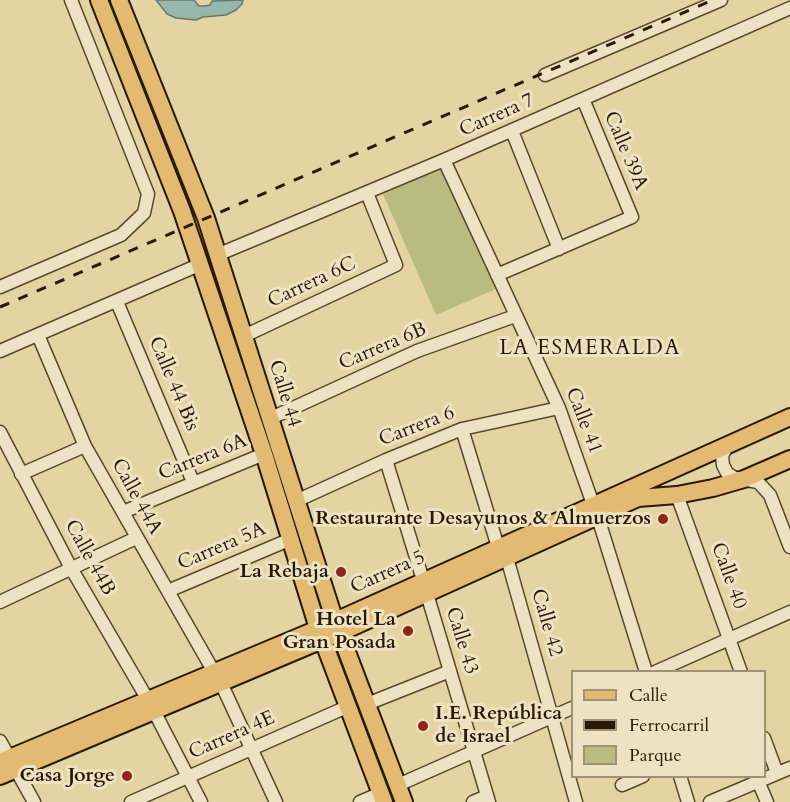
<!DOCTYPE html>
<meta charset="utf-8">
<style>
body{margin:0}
#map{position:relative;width:790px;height:802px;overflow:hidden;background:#e4d4a3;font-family:Cardo,serif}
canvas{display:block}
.legend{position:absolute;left:571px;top:670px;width:195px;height:108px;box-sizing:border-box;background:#ede3c3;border:2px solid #9f9277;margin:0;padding:8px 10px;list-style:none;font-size:18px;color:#291905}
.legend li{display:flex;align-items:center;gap:12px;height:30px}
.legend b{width:30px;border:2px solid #9f9277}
</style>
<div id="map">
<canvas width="790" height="802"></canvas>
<ul class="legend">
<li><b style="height:8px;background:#e2ba72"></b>Calle</li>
<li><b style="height:8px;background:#291905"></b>Ferrocarril</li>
<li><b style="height:16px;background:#babb81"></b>Parque</li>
</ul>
</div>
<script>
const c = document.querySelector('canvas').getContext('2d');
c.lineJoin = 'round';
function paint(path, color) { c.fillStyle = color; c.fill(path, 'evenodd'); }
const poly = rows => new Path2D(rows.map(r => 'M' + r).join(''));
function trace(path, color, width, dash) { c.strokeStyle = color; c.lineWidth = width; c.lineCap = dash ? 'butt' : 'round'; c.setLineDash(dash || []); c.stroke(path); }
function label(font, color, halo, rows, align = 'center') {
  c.font = font + ' Cardo,serif'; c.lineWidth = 6; c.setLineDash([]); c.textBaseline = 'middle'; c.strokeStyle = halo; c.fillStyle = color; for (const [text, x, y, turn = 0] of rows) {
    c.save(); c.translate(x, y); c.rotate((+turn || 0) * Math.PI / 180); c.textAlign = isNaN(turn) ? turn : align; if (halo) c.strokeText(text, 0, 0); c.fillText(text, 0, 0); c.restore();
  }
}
paint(poly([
 [444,167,498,288,436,315,383,194]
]), '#babb81');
const water = poly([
 [156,0,194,0,199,6,205,6,210,5,212,1,243,0,242,4,236,10,226,15,203,17,196,20,176,18,167,14,156,0]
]);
paint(water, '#96b7ab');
trace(water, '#6a7869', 1.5);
const minor = poly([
 [545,75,721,0],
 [512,131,559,249],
 [444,160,559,408,600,524,646,672],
 [217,255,444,160,790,8],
 [497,275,632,217,583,99],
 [0,287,121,235,144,213,148,194,71,0],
 [117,302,193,482],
 [38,335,85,446,214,672],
 [244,336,396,265,367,193],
 [0,351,201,264],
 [269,419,417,351,515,316],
 [462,429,498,547],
 [0,432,71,568,148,700],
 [731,444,726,448,722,456,723,465,727,473,735,478,758,482,770,495,790,547],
 [386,460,423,580],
 [21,474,85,446],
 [677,495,741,672],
 [296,501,386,460,462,429,559,408],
 [123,512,264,454],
 [507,558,576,802],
 [168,591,291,539],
 [427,594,489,802],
 [0,602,136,538],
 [655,672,790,612],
 [221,683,276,802],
 [367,704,450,671],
 [154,711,201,802],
 [764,738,777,773],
 [0,741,34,802],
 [680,776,688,802],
 [758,781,767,802],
 [398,785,572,708],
 [622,785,643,776],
 [131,802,349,706],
 [360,802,381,793],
 [473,802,487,796],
 [710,802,790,768]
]);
const major = poly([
 [99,0,182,211,264,454,316,622,384,802],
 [119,0,206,218,333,615,404,802],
 [0,762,313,631,790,417],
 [0,776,346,630,638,498,677,495,713,488,744,479,790,459]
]);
trace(minor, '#58482c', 15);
trace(major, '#291905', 20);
trace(minor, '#ede3c3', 12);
trace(major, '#e2ba72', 16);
trace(poly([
 [0,307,713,0]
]), '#291905', 3, [10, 10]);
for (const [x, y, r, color] of [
 [663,519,6,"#8f2418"],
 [341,572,6,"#8f2418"],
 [408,631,6,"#8f2418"],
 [423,726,6,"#8f2418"],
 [127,776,6,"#8f2418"]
]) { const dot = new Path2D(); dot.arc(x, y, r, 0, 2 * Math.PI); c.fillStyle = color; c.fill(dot); trace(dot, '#ede3c3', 2); }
label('20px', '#291905', '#ede3c3', [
 ["Carrera 7",497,116,-24],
 ["Calle 39A",625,151,67],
 ["Carrera 6C",312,283,-25],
 ["Carrera 6B",383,347,-23],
 ["Calle 44 Bis",173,384,67],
 ["Calle 44",284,394,73],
 ["Calle 41",583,421,69],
 ["Carrera 6",417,427,-21],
 ["Carrera 6A",203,458,-22],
 ["Calle 44A",136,497,61],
 ["Carrera 5A",222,547,-23],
 ["Calle 44B",89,558,61],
 ["Carrera 5",388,573,-24],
 ["Calle 40",728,576,70],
 ["Calle 42",546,623,74],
 ["Calle 43",461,641,73],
 ["Carrera 4E",232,736,-24]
]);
label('bold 20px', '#291905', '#ede3c3', [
 ["Restaurante Desayunos & Almuerzos",651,519],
 ["La Rebaja",329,572],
 ["Hotel La",396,620],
 ["Gran Posada",396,643],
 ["I.E. República",435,714,"left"],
 ["de Israel",435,737,"left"],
 ["Casa Jorge",115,776]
], 'right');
c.letterSpacing = '1.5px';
label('21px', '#291905', '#ede3c3', [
 ["LA ESMERALDA",590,349]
]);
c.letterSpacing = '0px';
</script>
